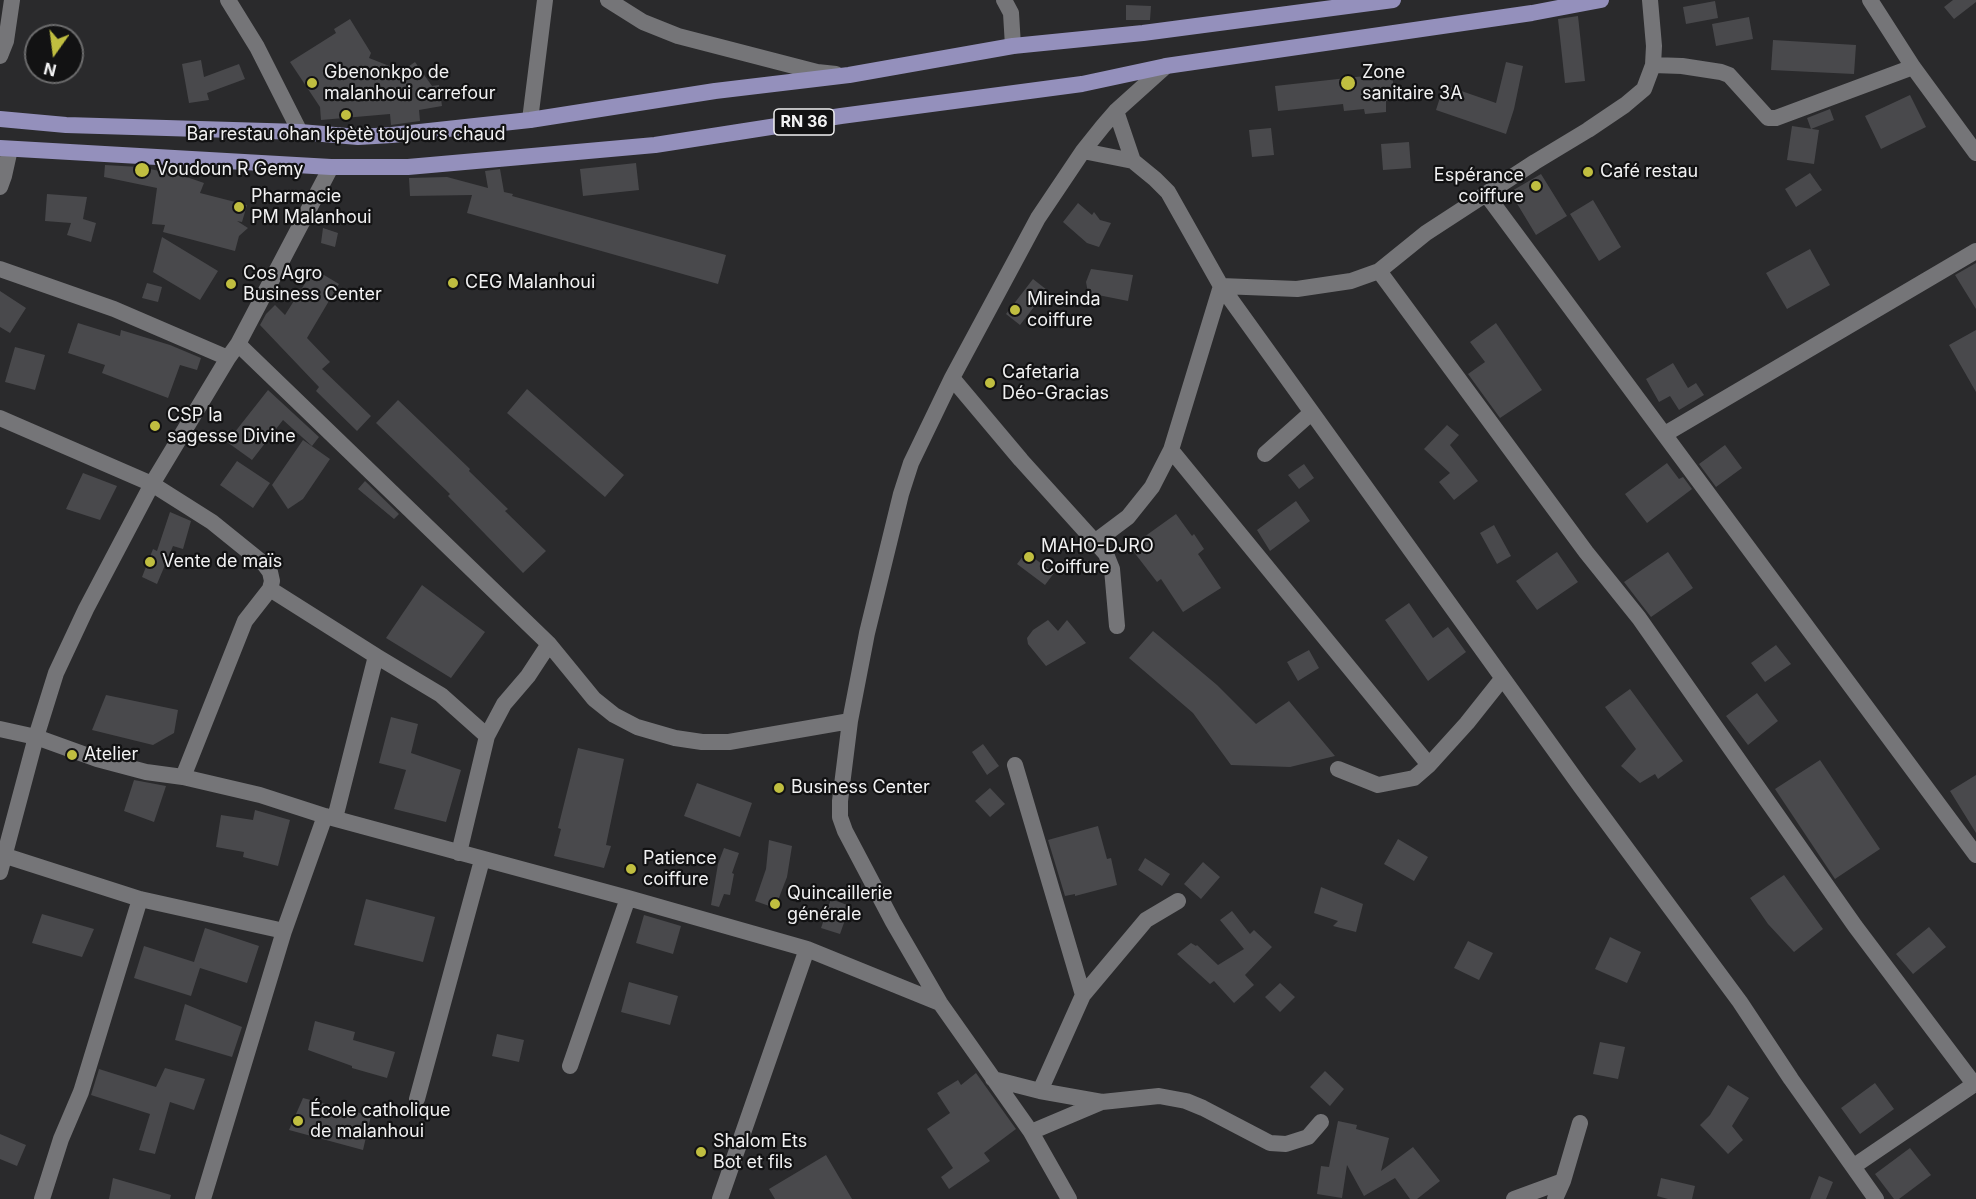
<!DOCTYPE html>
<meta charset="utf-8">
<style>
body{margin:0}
#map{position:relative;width:1976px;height:1199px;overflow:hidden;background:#2a2a2c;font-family:Inter,sans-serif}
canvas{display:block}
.north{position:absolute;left:24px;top:24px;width:60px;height:60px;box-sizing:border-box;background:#121213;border:2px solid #6b6b6c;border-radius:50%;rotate:194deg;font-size:16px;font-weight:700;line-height:24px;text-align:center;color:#f1f1f2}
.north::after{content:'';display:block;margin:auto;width:21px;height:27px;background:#c0be40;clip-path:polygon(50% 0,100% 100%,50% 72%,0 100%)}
</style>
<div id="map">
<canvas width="1976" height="1199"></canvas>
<div class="north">N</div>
</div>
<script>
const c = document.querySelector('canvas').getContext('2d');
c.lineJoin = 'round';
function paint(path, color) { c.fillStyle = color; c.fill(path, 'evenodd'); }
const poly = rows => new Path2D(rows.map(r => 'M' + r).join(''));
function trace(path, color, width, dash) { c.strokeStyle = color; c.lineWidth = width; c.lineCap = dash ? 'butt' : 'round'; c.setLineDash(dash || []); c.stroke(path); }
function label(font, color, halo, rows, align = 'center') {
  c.font = font + ' Inter,sans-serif'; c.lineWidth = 4.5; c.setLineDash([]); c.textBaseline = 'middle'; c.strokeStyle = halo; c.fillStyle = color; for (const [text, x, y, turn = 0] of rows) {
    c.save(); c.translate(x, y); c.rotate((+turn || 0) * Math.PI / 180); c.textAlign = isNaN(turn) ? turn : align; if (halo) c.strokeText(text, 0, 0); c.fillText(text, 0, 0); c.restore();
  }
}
paint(poly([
 [1953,0,1976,0,1976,2,1954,19,1944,7],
 [1715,1,1718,18,1686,24,1683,7],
 [1126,5,1151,6,1150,20,1126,20],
 [1578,16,1585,81,1565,83,1558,19],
 [1749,17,1753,39,1716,46,1712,24],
 [350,19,371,53,369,58,402,71,415,62,432,86,439,85,442,106,419,110,420,121,391,125,390,114,321,120,320,107,290,62,336,33,334,29],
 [1773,40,1856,45,1854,74,1771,70],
 [201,60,204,77,239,64,245,79,207,93,209,100,189,103,182,64],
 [1506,62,1523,66,1514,109,1506,134,1436,110,1444,85,1496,103],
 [1392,73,1395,100,1386,101,1386,112,1365,114,1364,109,1344,111,1343,104,1278,111,1275,86],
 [1910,95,1926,127,1881,149,1865,116],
 [1830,109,1834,120,1811,129,1807,118],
 [1792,126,1819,130,1814,164,1787,160],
 [1271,128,1274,155,1252,157,1249,130],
 [1409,142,1411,168,1383,170,1381,144],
 [636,163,639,190,583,196,580,169],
 [105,165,139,167,181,175,204,183,200,193,247,205,242,222,237,221,248,228,239,236,235,251,163,232,165,225,152,224,157,188,104,177],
 [500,169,504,192,513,194,512,196,726,255,718,284,467,213,472,195,410,196,409,178,447,177,488,188,485,171],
 [1810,173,1822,190,1796,207,1785,189],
 [1541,174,1567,216,1536,235,1510,192],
 [47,194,87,197,83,219,96,223,91,242,67,235,71,223,45,221],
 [1593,200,1621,247,1599,261,1570,214],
 [1078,203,1092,215,1094,212,1100,220,1111,223,1099,247,1087,243,1063,222],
 [323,228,338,233,335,247,321,243],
 [162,237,218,271,200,300,153,272],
 [1810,249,1830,285,1787,309,1766,273],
 [1976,263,1976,309,1955,275],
 [314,269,339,284,307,338,330,362,322,369,371,416,357,431,316,391,319,387,260,325,266,314,275,305,285,315],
 [1091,269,1133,275,1128,301,1088,293,1086,282],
 [1033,279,1047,290,1020,325,1006,314],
 [147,283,162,287,158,302,142,298],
 [0,291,26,308,10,333,0,327],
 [78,323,120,336,121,330,170,345,201,358,197,370,180,365,168,398,102,373,105,365,68,353],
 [1496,323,1542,390,1500,418,1468,374,1485,362,1470,342],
 [1976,330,1976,392,1949,345],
 [15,347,45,355,35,390,5,382],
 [1673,363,1688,388,1696,383,1704,395,1679,410,1670,396,1659,402,1646,379],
 [527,389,624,475,605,497,507,413],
 [268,390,319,437,312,446,283,420,252,460,227,442],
 [398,400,470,469,469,471,508,509,505,511,546,551,523,573,448,496,450,494,376,423],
 [1447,425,1459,435,1450,445,1478,481,1454,500,1439,482,1450,473,1424,449],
 [303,440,330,459,303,499,288,509,272,485],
 [1725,445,1742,468,1716,487,1699,464],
 [237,461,270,483,253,508,220,485],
 [1667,463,1679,479,1683,477,1692,489,1647,523,1625,494],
 [1304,464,1314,478,1299,489,1288,475],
 [83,473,117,486,100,520,66,509],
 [365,481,399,514,394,519,358,489],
 [1296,501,1310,521,1270,551,1257,530],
 [170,512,191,521,183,549,173,546,157,584,142,577,153,549,157,551],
 [1176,514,1192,536,1194,534,1204,549,1198,554,1221,588,1183,612,1161,579,1157,582,1130,547],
 [1494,525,1511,556,1497,564,1480,533],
 [1026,552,1054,573,1045,585,1017,564],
 [1557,552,1578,582,1537,610,1516,581],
 [1668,552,1693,588,1651,617,1624,582],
 [422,585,485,632,451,678,386,638],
 [1409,603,1433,638,1448,627,1466,652,1428,681,1385,620],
 [1048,620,1058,631,1067,620,1086,643,1046,666,1028,644,1027,638,1033,630],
 [1153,631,1217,685,1256,724,1289,701,1335,756,1290,767,1231,765,1193,713,1129,658],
 [1776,645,1791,664,1765,682,1751,663],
 [1309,650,1319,668,1298,681,1287,662],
 [1630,689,1683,761,1658,779,1655,774,1640,783,1621,766,1636,749,1605,707],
 [1757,693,1778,721,1748,745,1726,716],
 [106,695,178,710,174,733,153,745,92,730],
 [391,717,418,724,411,753,461,770,446,822,394,809,406,770,379,763],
 [983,744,999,766,987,775,972,752],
 [578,748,624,759,606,845,611,846,604,868,554,856,561,829,558,828],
 [1820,760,1880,849,1835,879,1775,789],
 [1976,775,1976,833,1950,791],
 [134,780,166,786,154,822,124,811],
 [697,783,752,803,740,837,684,816],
 [990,788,1005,804,990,817,975,801],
 [255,810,290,820,278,866,243,857,244,852,216,847,221,815,253,820],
 [1098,826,1107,859,1111,858,1117,885,1075,896,1075,894,1065,896,1048,840],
 [1398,839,1428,857,1414,881,1384,864],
 [769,840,792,846,787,877,775,908,755,901,766,869],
 [724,848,739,853,732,873,734,874,730,895,724,894,719,907,711,905,718,864],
 [1145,858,1170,874,1162,886,1138,870],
 [1203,862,1220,877,1201,899,1184,884],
 [1784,875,1823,929,1794,952,1768,924,1750,898],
 [1321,887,1363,904,1356,932,1333,926,1338,921,1314,913],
 [366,899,435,917,423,962,354,945],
 [831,899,850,906,840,934,821,928],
 [1232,911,1250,934,1254,930,1272,947,1245,975,1254,985,1234,1003,1214,981,1210,984,1177,954,1191,943,1196,946,1197,945,1218,965,1244,949,1220,920],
 [42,914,94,929,82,957,32,943],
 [644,915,681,926,673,954,636,943],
 [1929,927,1946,947,1913,974,1896,954],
 [205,928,259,946,247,983,200,968,191,996,134,978,144,946,194,962],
 [1610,937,1641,952,1627,983,1595,969],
 [1468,941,1493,953,1479,980,1454,968],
 [629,982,678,996,670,1025,621,1012],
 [1280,983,1295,997,1280,1012,1265,997],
 [185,1004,242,1027,232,1057,175,1040],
 [315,1021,355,1032,353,1040,395,1052,387,1078,352,1068,352,1066,308,1050],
 [497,1034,524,1040,519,1062,492,1056],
 [1600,1042,1625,1047,1618,1079,1593,1074],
 [165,1068,205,1079,194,1110,170,1102,155,1154,139,1150,150,1114,91,1095,99,1069,156,1087],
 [1325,1071,1344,1089,1330,1106,1310,1087],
 [976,1073,1016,1129,984,1153,990,1161,949,1189,941,1177,953,1168,927,1129,950,1113,937,1093,958,1080,961,1085],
 [1875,1083,1894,1109,1860,1134,1841,1108],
 [1728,1085,1749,1098,1732,1126,1743,1140,1728,1154,1700,1125,1710,1115],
 [303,1098,371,1116,363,1150,289,1130],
 [1338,1121,1357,1125,1356,1129,1389,1138,1381,1171,1413,1147,1440,1181,1417,1199,1410,1199,1395,1178,1364,1196,1347,1165,1342,1198,1317,1194,1321,1166,1329,1167],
 [0,1134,26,1145,17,1166,0,1159],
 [1910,1148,1931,1175,1899,1199,1894,1199,1875,1174],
 [826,1155,852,1199,775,1199,769,1189],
 [1819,1176,1833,1182,1826,1199,1810,1199],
 [113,1178,171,1195,170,1199,109,1199],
 [1661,1178,1695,1186,1692,1199,1668,1199,1657,1196]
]), '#49494c');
trace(poly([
 [228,0,257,47,300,132],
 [608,0,643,22,678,36,817,72,836,74],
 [1004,0,1011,13,1013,46],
 [1870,0,1913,67,1976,153],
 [0,56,6,41,12,0],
 [1653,65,1682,66,1721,72,1729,75,1768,118,1776,118,1913,67],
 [1116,111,1133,161],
 [530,120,545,0],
 [1083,151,1133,161,1155,179,1168,192,1221,286,1581,787,1740,1002,1791,1079,1876,1199],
 [0,187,4,176,10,149],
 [1486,194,1976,855],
 [0,269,114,309,228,358],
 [1379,271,1586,552,1639,618,1855,926,1974,1084],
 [238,344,549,644,594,699,614,715,637,727,675,738,702,742,729,742,850,721],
 [952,378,1021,460,1106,554,1112,569,1117,626],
 [0,418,152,484,212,522,264,564,270,572,272,581,270,589,245,621,183,777],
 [1665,434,1976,251],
 [1171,450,1429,765],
 [1265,454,1311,413],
 [1096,541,1128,517,1152,487,1171,450,1221,286,1297,289,1351,281,1379,271,1426,233,1535,162,1588,130,1625,105,1644,89,1653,65,1654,46,1650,0],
 [270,589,376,656,335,818],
 [376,656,441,695,487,736,459,853],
 [0,729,36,737,97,759,146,772,183,777,260,795,325,816,628,898,807,949,940,1003],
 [487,736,504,704,528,676,549,644],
 [1015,765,1083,995,1146,920,1178,901],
 [1338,769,1378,785,1414,778,1429,765,1467,723,1502,679],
 [0,854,140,899,284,931],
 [0,872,36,737,56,673,86,609,152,484,228,358,238,344,331,167],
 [570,1066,628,898],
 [993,1079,1040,1091,1102,1102,1159,1096,1186,1101,1203,1108,1270,1143,1286,1144,1308,1137,1321,1122],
 [1040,1091,1083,995],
 [417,1099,482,860],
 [1031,1132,1102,1102],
 [1854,1166,1976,1083],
 [42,1199,61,1139,81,1092,140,899],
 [203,1199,284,931,325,816],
 [720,1199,807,949],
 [1069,1199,1031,1132,940,1003,893,922,845,831,840,817,840,801,850,721,867,633,901,494,911,463,952,378,1038,218,1083,151,1103,126,1116,111,1166,66],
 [1514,1199,1563,1181],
 [1555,1199,1563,1181,1580,1123]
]), '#757578', 16);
trace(poly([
 [0,119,66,125,300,132,358,137,392,135,530,120,715,91,849,75,1013,46,1143,33,1393,0],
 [0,148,331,167,408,167,521,157,655,145,841,116,1082,84,1166,66,1532,13,1601,0]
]), '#9490bc', 16);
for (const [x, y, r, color] of [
 [312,83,6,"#c0be40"],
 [1348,83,8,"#c0be40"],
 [346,115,6,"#c0be40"],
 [142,170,8,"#c0be40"],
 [1588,172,6,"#c0be40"],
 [1536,186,6,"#c0be40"],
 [239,207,6,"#c0be40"],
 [453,283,6,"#c0be40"],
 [231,284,6,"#c0be40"],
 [1015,310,6,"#c0be40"],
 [990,383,6,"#c0be40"],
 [155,426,6,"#c0be40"],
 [1029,557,6,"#c0be40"],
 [150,562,6,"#c0be40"],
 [72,755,6,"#c0be40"],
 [779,788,6,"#c0be40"],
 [631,869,6,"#c0be40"],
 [775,904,6,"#c0be40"],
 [298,1121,6,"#c0be40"],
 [701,1152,6,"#c0be40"]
]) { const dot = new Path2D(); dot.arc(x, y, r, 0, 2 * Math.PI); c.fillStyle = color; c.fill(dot); trace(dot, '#121213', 2); }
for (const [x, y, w] of [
 [804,122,60]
]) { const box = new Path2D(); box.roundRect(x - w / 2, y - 13, w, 26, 4.5); c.fillStyle = '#121213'; c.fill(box); trace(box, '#f1f1f2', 1.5); }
label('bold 16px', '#f1f1f2', null, [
 ["RN 36",804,122]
]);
label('18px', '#f1f1f2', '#121213', [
 ["Gbenonkpo de",324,73],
 ["malanhoui carrefour",324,94],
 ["Zone",1362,73],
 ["sanitaire 3A",1362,94],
 ["Bar restau ohan kpètè toujours chaud",346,135,"center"],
 ["Voudoun R Gemy",156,170],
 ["Café restau",1600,172],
 ["Espérance",1524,176,"right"],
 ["coiffure",1524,197,"right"],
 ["Pharmacie",251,197],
 ["PM Malanhoui",251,218],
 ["Cos Agro",243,274],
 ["Business Center",243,295],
 ["CEG Malanhoui",465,283],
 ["Mireinda",1027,300],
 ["coiffure",1027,321],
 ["Cafetaria",1002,373],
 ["Déo-Gracias",1002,394],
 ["CSP la",167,416],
 ["sagesse Divine",167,437],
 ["MAHO-DJRO",1041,547],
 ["Coiffure",1041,568],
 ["Vente de maïs",162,562],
 ["Atelier",84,755],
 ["Business Center",791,788],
 ["Patience",643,859],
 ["coiffure",643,880],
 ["Quincaillerie",787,894],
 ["générale",787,915],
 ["École catholique",310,1111],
 ["de malanhoui",310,1132],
 ["Shalom Ets",713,1142],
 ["Bot et fils",713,1163]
], 'left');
</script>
